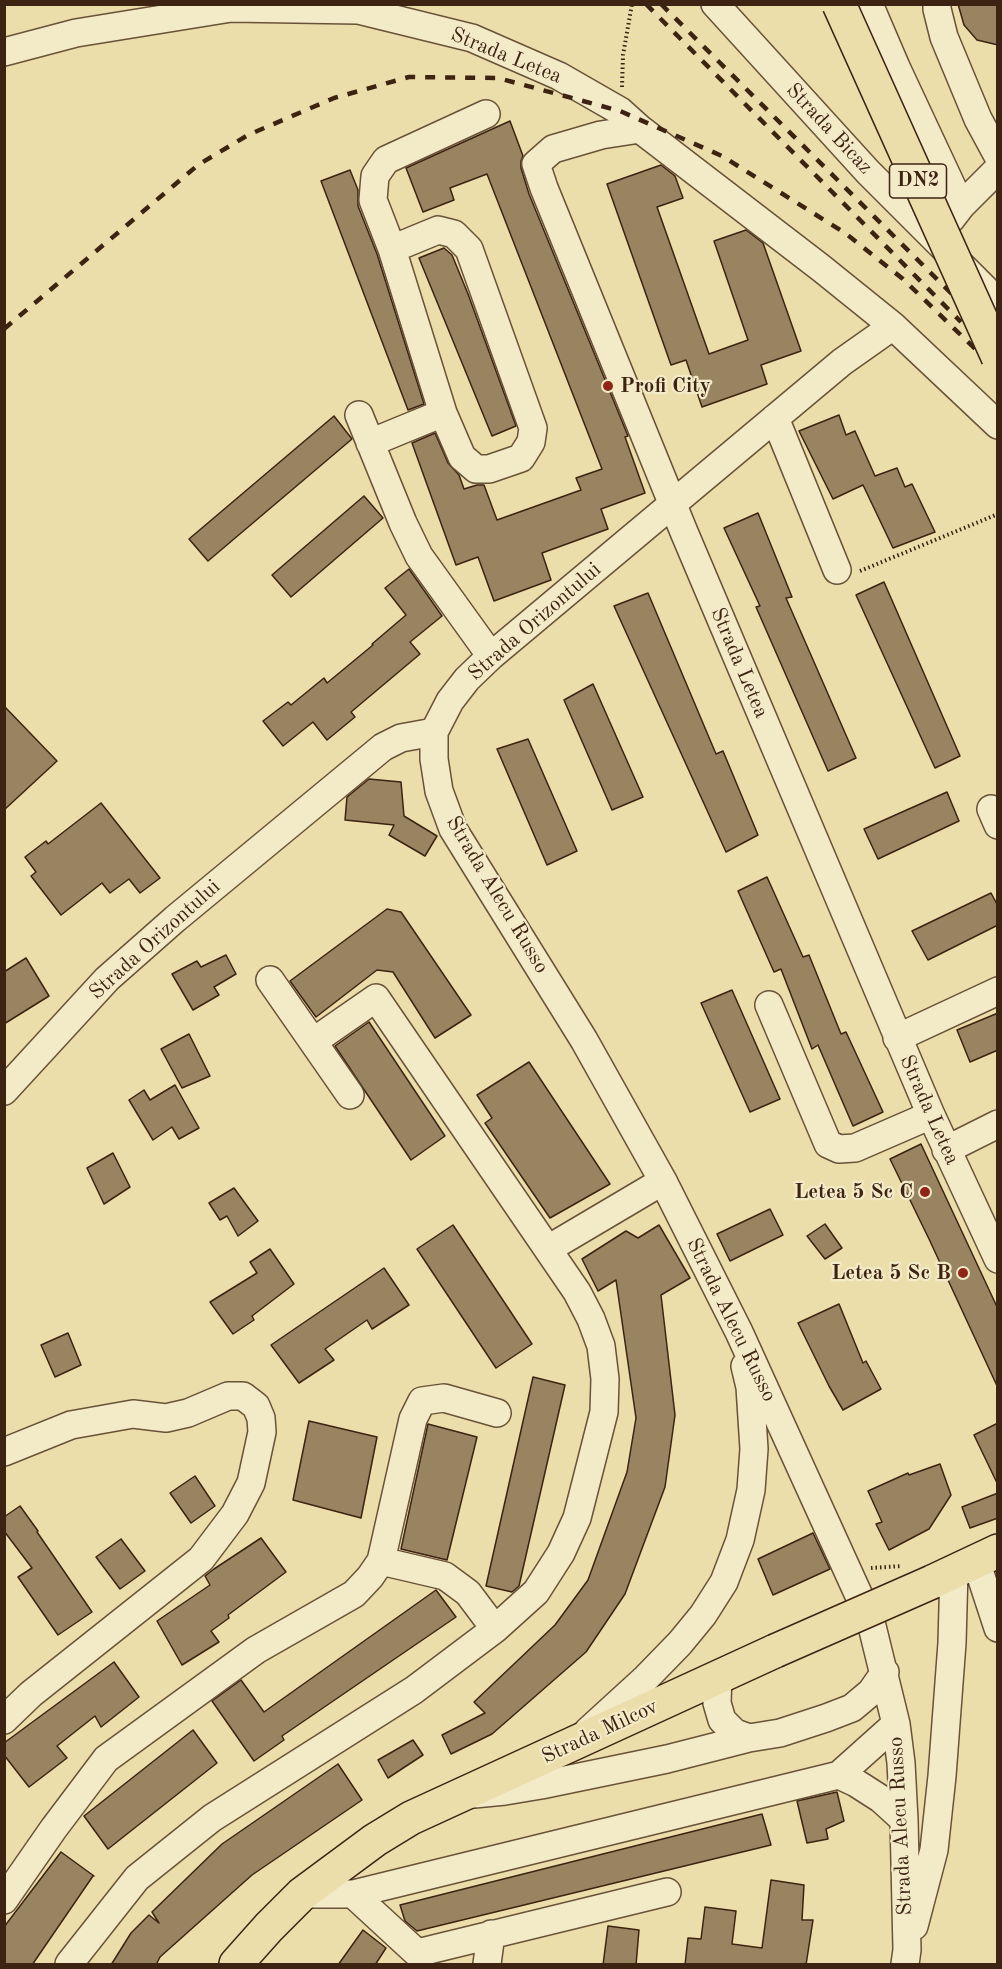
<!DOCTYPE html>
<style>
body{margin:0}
#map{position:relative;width:1002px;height:1969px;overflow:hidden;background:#ecdeaa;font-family:"Old Standard TT",serif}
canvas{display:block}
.frame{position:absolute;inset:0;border:6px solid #3c2312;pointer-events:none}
</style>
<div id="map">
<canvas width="1002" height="1969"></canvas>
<div class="frame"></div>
</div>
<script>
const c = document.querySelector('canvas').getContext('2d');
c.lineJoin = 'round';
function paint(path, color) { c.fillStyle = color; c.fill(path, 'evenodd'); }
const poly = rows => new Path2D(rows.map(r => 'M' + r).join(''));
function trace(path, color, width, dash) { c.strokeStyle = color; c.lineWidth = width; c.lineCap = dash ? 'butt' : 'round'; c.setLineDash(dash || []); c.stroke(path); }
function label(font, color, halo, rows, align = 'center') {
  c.font = font + ' "Old Standard TT",serif'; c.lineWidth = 4.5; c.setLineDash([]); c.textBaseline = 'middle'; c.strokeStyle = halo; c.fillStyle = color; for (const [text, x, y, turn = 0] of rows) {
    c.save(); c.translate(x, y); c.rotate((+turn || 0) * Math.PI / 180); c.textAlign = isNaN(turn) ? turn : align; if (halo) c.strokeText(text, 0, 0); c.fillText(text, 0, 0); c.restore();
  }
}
const building = poly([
 [958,4,998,4,998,45,977,40,964,25,958,4],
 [510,121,523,156,521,161,521,168,529,194,628,436,625,437,645,493,601,509,608,529,542,553,551,580,494,601,478,557,456,565,412,443,435,433,448,463,459,475,464,489,477,485,484,485,497,520,581,490,576,478,602,469,487,174,450,188,454,200,423,212,406,168,510,121],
 [661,165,675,176,683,198,657,207,709,354,748,340,714,241,746,230,763,243,801,351,761,365,767,384,702,407,686,360,671,365,607,184,661,165],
 [350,170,358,190,358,206,377,254,424,404,408,410,321,181,350,170],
 [444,248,452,255,468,294,516,426,492,436,419,258,444,248],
 [839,415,846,435,855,431,875,476,897,468,905,487,912,484,935,532,893,548,863,485,833,499,799,431,839,415],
 [334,416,352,439,208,561,189,539,334,416],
 [364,496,383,518,291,597,272,575,364,496],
 [758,513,792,597,786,598,856,758,828,771,756,607,760,606,724,528,758,513],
 [409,569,442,616,410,642,420,654,351,712,355,717,327,740,313,722,283,746,263,721,288,702,291,705,324,678,327,683,373,645,372,644,406,615,385,588,409,569],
 [884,582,960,756,935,768,856,595,884,582],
 [648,593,716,754,723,751,758,835,726,852,614,606,648,593],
 [593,684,643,797,612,810,564,700,593,684],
 [4,706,57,761,4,810,4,706],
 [528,739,577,851,547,865,497,749,528,739],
 [369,779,401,782,404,816,437,836,425,856,389,835,394,825,345,820,347,797,369,779],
 [947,792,959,821,878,859,864,829,947,792],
 [101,803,160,878,140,893,129,879,110,893,102,883,61,915,31,876,36,872,25,857,46,841,48,844,101,803],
 [767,877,803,957,809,955,841,1034,846,1032,883,1112,853,1126,818,1045,812,1049,781,969,774,972,738,891,767,877],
 [991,893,998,906,998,925,928,960,912,931,991,893],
 [387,909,401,912,471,1015,435,1038,393,972,377,970,316,1017,290,981,387,909],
 [226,955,236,974,214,987,219,995,193,1010,172,974,197,961,201,967,226,955],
 [26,958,49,996,4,1024,4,972,26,958],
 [732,990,780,1099,750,1112,701,1003,732,990],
 [998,1013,998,1050,970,1062,957,1030,998,1013],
 [369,1022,445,1136,411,1160,335,1046,369,1022],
 [189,1034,210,1076,182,1088,161,1049,189,1034],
 [529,1062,610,1184,550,1218,485,1123,492,1118,477,1095,529,1062],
 [175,1085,199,1128,179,1139,172,1127,153,1140,129,1100,144,1090,150,1100,175,1085],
 [921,1144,998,1309,998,1388,929,1239,890,1159,921,1144],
 [113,1153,130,1187,104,1204,87,1168,113,1153],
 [234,1188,258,1221,238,1236,227,1216,220,1220,209,1203,234,1188],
 [770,1209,783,1235,730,1261,717,1234,770,1209],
 [825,1224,842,1248,825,1259,807,1236,825,1224],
 [453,1225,532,1344,496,1368,417,1249,453,1225],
 [659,1225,690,1278,661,1295,675,1415,665,1487,625,1594,586,1652,492,1734,451,1754,442,1735,485,1713,474,1702,555,1625,588,1580,627,1472,636,1418,616,1280,598,1291,582,1259,626,1231,638,1238,659,1225],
 [270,1249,294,1284,252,1316,254,1320,233,1334,210,1302,257,1273,250,1262,270,1249],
 [384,1268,409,1305,372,1329,367,1320,325,1349,334,1360,299,1383,271,1345,384,1268],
 [839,1304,863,1363,866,1361,881,1389,843,1410,829,1386,798,1323,839,1304],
 [68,1333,81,1365,55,1377,41,1345,68,1333],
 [533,1377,565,1385,519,1586,512,1592,486,1586,533,1377],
 [309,1421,377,1437,361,1518,293,1500,309,1421],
 [998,1423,998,1485,974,1435,998,1423],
 [428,1424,477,1437,447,1560,401,1549,428,1424],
 [940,1464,951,1495,929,1529,889,1550,876,1524,882,1522,868,1491,908,1473,909,1475,940,1464],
 [195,1476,215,1506,191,1523,170,1493,195,1476],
 [998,1493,998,1518,970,1528,962,1507,998,1493],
 [20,1506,38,1531,37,1532,92,1612,58,1635,18,1577,32,1568,4,1531,4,1517,20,1506],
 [813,1533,830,1569,773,1595,758,1559,813,1533],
 [261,1538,286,1572,228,1615,229,1618,211,1631,219,1642,182,1665,157,1621,210,1585,205,1576,214,1569,261,1538],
 [121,1539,145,1571,120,1589,96,1557,121,1539],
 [436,1590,456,1617,282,1736,284,1740,254,1761,212,1701,241,1680,264,1712,436,1590],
 [114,1662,139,1697,101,1727,95,1716,57,1746,67,1758,29,1787,4,1755,4,1743,114,1662],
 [193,1730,217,1763,108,1849,84,1816,193,1730],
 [413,1740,423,1755,388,1778,378,1760,413,1740],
 [338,1764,362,1800,252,1875,160,1957,156,1965,111,1965,131,1933,149,1915,159,1923,152,1912,222,1844,338,1764],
 [837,1792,844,1821,826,1829,828,1839,807,1843,797,1801,837,1792],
 [762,1814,771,1845,417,1931,405,1921,400,1905,762,1814],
 [61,1852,94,1876,93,1876,32,1965,4,1965,4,1927,61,1852],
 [771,1880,804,1885,802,1920,813,1920,806,1965,685,1965,688,1938,701,1939,705,1907,736,1911,732,1944,762,1948,771,1880],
 [608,1926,639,1930,636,1965,603,1965,608,1926],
 [363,1930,386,1948,375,1965,338,1965,363,1930]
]);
paint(building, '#988461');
trace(building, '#3c2312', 1.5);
const minor = poly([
 [715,4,868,172,998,302],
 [869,4,896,67,961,206],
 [937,4,937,9,944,37,978,119,998,156],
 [4,52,76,33,231,8,358,10,472,38,559,76,620,111,640,129],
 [951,219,961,206,998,169],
 [392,249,438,230,454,234,469,249,533,428,531,442,521,458,489,469,476,469,462,457,443,413,392,249,373,200,375,176,386,160,486,114],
 [893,326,842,362,491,656,467,679,450,701,434,732,434,759,439,791,453,829,584,1040,663,1181,739,1332,871,1622,896,1724,901,1763,904,1820,907,1950,905,1964],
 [359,415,403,523,419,556,491,656],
 [775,418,837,570],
 [998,425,893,326,821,268,640,129,601,135,553,149,536,164,544,188,684,532,931,1115,998,1259],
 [370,443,443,413],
 [991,809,998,825],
 [270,980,350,1095],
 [769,1005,828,1144,839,1149,855,1148,931,1115],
 [897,1038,998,991],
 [314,1041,376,998,577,1292,591,1319,601,1346,605,1379,604,1412,577,1518,561,1553,536,1592,495,1629],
 [4,1091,107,979,175,919,383,747,401,738,434,732],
 [946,1150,998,1124],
 [548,1249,663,1181],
 [4,1452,71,1425,133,1414,166,1418,188,1413,228,1396,243,1396,256,1406,261,1418,262,1432,251,1483,235,1514,201,1559,31,1694,4,1720],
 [976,1561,998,1628],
 [718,1676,717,1703,722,1720,735,1733,749,1738],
 [588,1731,646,1678,680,1643,703,1615,724,1582,740,1540,751,1490,754,1449,750,1387,745,1366],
 [839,1775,856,1783,881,1799,904,1820],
 [474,1794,505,1791,541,1785,667,1759,749,1738,780,1733,826,1718,852,1708,871,1692,885,1672],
 [302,1894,353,1894,839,1775,896,1724],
 [353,1894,417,1953,667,1892],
 [4,1900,54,1828,106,1759,256,1650,354,1594,370,1577,381,1561,413,1419,422,1401,444,1398,497,1413],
 [914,1926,934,1850,942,1776,952,1643,954,1571],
 [69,1964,137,1878,212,1818,414,1690,495,1629,468,1593,445,1576,381,1561],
 [487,1964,491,1934]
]);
const major = poly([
 [932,1582,998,1551],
 [236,1964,269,1927,302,1894,375,1840,411,1818,775,1651]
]);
trace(minor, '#685238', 30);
trace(major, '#3c2312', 36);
trace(poly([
 [622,87,623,55,632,4],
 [860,571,998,514],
 [871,1568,902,1566]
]), '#3c2312', 4, [1.5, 3]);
trace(minor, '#f3eac8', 27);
trace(major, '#ecdeaa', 33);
trace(poly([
 [646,4,961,322],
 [661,4,998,340],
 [4,329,198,165,248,135,334,98,409,77,498,78,620,111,722,156,845,233,903,279,998,371]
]), '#3c2312', 4.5, [10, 10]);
const majorBridge = poly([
 [839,4,998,357],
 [775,1651,932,1582]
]);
trace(majorBridge, '#3c2312', 36, []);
trace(majorBridge, '#ecdeaa', 33);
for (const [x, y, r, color] of [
 [608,386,6,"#8f2418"],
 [925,1192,6,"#8f2418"],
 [963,1273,6,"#8f2418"]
]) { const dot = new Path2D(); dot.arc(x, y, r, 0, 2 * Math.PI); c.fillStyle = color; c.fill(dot); trace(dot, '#f3eac8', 2); }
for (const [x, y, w] of [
 [918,181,57]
]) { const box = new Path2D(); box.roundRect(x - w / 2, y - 17, w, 34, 4.5); c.fillStyle = '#f3eac8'; c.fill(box); trace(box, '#3c2312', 1.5); }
label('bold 20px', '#3c2312', null, [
 ["DN2",918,181]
]);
label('21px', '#3c2312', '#f3eac8', [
 ["Strada Letea",506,56,22],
 ["Strada Bicaz",829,129,47],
 ["Strada Orizontului",535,622,-41],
 ["Strada Letea",739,663,67],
 ["Strada Alecu Russo",497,895,59],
 ["Strada Orizontului",155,940,-42],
 ["Strada Letea",929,1110,66],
 ["Strada Alecu Russo",731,1320,64],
 ["Strada Milcov",600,1732,-25],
 ["Strada Alecu Russo",901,1826,-93]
]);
label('bold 21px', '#3c2312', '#f3eac8', [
 ["Profi City",620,386,"left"],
 ["Letea 5 Sc C",913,1192],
 ["Letea 5 Sc B",951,1273]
], 'right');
</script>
